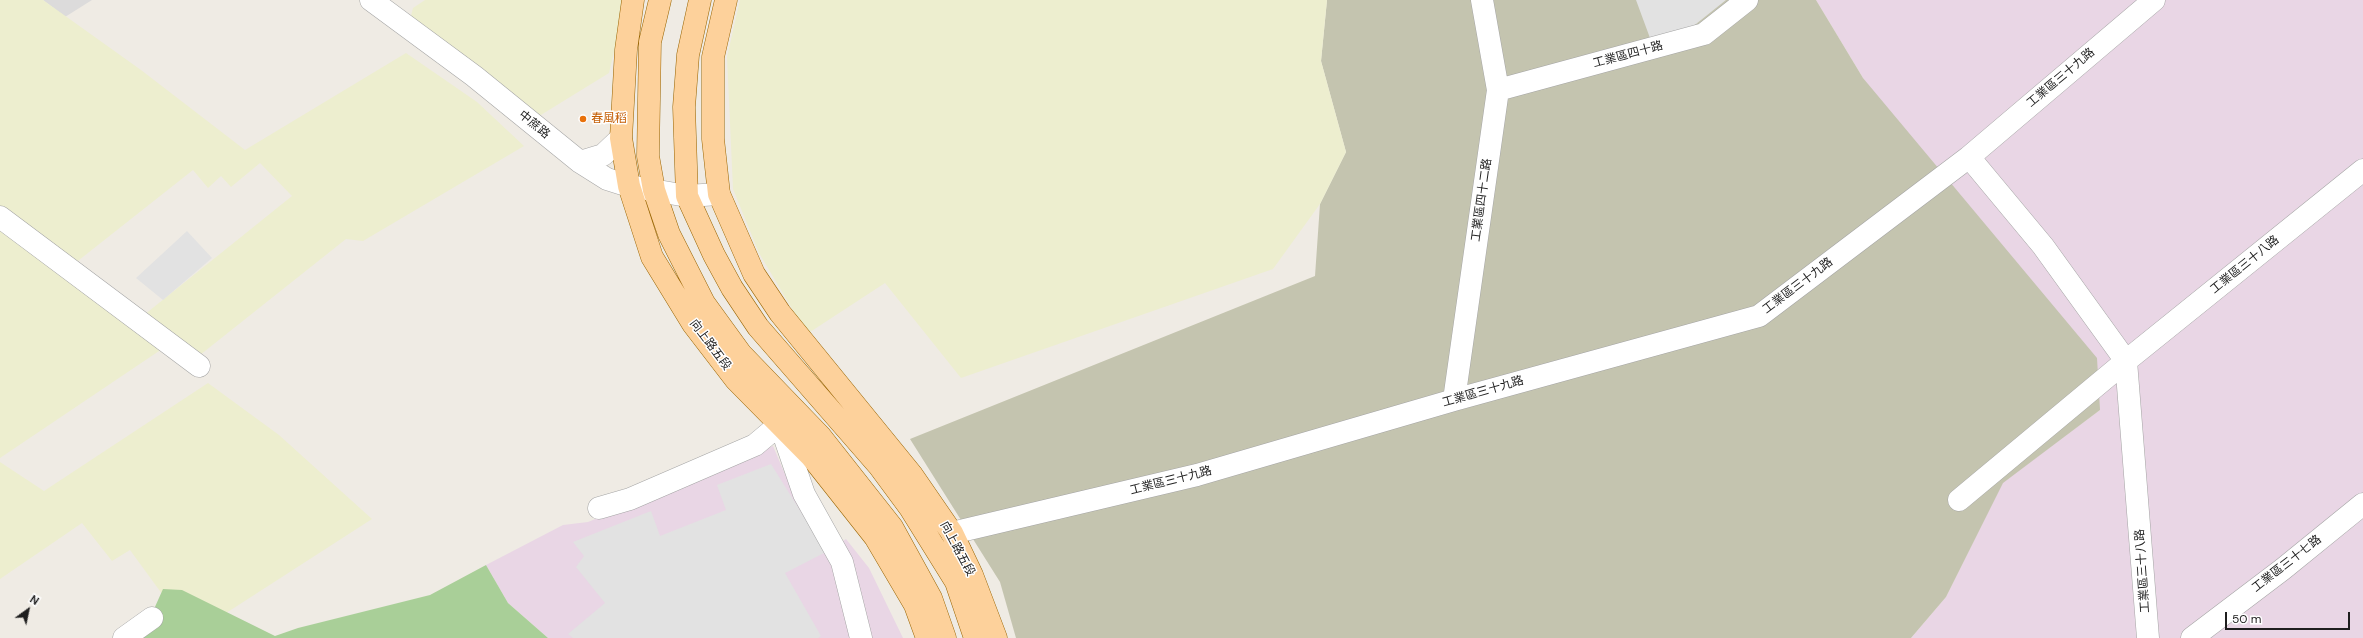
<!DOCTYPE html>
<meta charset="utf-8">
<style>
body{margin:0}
#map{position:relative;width:2363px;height:638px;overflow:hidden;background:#efebe4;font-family:"DM Sans",sans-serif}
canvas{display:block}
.north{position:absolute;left:8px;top:590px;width:40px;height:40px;-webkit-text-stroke:3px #fff;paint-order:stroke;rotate:33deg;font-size:11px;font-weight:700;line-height:16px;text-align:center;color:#1e1e1e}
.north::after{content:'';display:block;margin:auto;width:14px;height:18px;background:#1e1e1e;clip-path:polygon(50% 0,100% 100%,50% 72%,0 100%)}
.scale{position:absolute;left:2225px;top:612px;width:125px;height:18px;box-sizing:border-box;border:2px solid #1e1e1e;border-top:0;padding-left:5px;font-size:12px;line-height:14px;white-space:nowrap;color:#1e1e1e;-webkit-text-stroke:3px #fff;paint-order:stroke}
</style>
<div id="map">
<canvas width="2363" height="638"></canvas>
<div class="north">N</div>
<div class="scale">50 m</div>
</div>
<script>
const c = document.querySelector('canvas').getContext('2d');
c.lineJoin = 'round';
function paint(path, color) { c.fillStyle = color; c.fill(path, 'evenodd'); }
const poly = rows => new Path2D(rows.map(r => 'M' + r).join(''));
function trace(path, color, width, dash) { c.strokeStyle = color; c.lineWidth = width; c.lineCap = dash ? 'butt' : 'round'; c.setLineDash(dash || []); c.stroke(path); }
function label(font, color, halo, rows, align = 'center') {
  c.font = font + ' "DM Sans","Noto Sans TC",sans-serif'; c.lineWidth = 3; c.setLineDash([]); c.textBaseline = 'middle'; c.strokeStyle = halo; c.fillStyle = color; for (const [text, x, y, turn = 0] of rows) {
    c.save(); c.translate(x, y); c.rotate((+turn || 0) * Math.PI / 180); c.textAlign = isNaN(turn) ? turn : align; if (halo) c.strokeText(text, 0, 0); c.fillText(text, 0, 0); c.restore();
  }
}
paint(poly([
 [43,0,92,0,65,17]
]), '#dcdbdb');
paint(poly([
 [1816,0,2363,0,2363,638,1911,638,1946,597,2003,482,2100,410,1863,78],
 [773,446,796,500,825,552,846,539,869,568,903,638,548,638,508,603,486,565,563,525,588,522]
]), '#e9d6e5');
paint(poly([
 [1327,0,1816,0,1863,78,2097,358,2100,410,2003,483,1946,597,1911,638,1016,638,1000,582,910,439,1315,276,1320,204,1346,152,1321,61]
]), '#c4c4af');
paint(poly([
 [0,0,43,0,141,70,245,150,406,53,477,102,524,146,363,241,346,239,200,355,144,315,292,196,260,163,231,187,221,176,208,188,193,170,74,264,0,209],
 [425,0,626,0,609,73,536,118,409,23,413,8],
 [740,0,1327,0,1321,61,1346,152,1320,204,1273,269,961,378,885,283,807,334,759,253,733,189,727,57],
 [0,222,165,347,0,458],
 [208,383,279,435,372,519,192,635,130,550,112,561,82,523,0,579,0,462,44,491]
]), '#edeecf');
paint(poly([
 [486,565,508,603,548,638,141,638,163,589,182,590,275,636,298,628,430,595]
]), '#a9cf98');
paint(poly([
 [1636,0,1726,0,1691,28,1650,38],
 [187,231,212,258,163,300,136,278],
 [771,464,826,552,785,573,821,636,818,638,573,638,568,634,605,603,576,567,584,556,573,542,651,511,660,536,726,510,717,485]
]), '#e2e2e2');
const minor = poly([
 [371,0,474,76,580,162,607,179,629,186,687,196,719,194],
 [1498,90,1704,34,1747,0],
 [580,162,603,155,621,138],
 [0,217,199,366],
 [2126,361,2043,246,1969,157,2154,0],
 [2126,361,2148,638],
 [1454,400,1498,90,1482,0],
 [1959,500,2126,361,2363,170],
 [599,508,630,499,755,445,780,424,804,494,842,562,861,638],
 [952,533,1197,475,1454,400,1759,316,1969,157],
 [124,638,152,618],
 [2192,638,2283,569,2363,504]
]);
const major = poly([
 [633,0,626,50,621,138,629,186,652,257,693,324,736,380,811,456,875,537,915,605,927,638],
 [660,0,650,42,648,156,654,190,669,234,704,303,741,354,821,437,892,527,931,598,945,638],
 [700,0,688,55,684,107,687,196,714,255,732,288,758,327,879,466,910,508,956,582,975,638],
 [726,0,713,57,713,139,719,194,754,274,780,313,912,475,952,533,972,575,996,638]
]);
trace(minor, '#a5a5a5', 23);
trace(major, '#986400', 23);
trace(minor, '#fff', 22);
trace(major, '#fdd19b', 22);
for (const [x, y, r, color] of [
 [583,119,4,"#e8710a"]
]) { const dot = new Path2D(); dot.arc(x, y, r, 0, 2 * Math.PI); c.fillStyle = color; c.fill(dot); trace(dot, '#fff', 1.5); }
label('12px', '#1e1e1e', '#fff', [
 ["工業區四十路",1628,55,-15],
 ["工業區三十九路",2061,78,-40],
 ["中蔗路",534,125,39],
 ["工業區四十二路",1482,200,-82],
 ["工業區三十八路",2245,265,-39],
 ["工業區三十九路",1798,286,-37],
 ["向上路五段",710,345,53],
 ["工業區三十九路",1483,392,-16],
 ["工業區三十九路",1171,481,-14],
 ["向上路五段",957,549,62],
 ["工業區三十七路",2287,564,-38],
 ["工業區三十八路",2143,571,-94]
]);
label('12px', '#c56008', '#fff', [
 ["春風稻",591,119]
], 'left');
</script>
